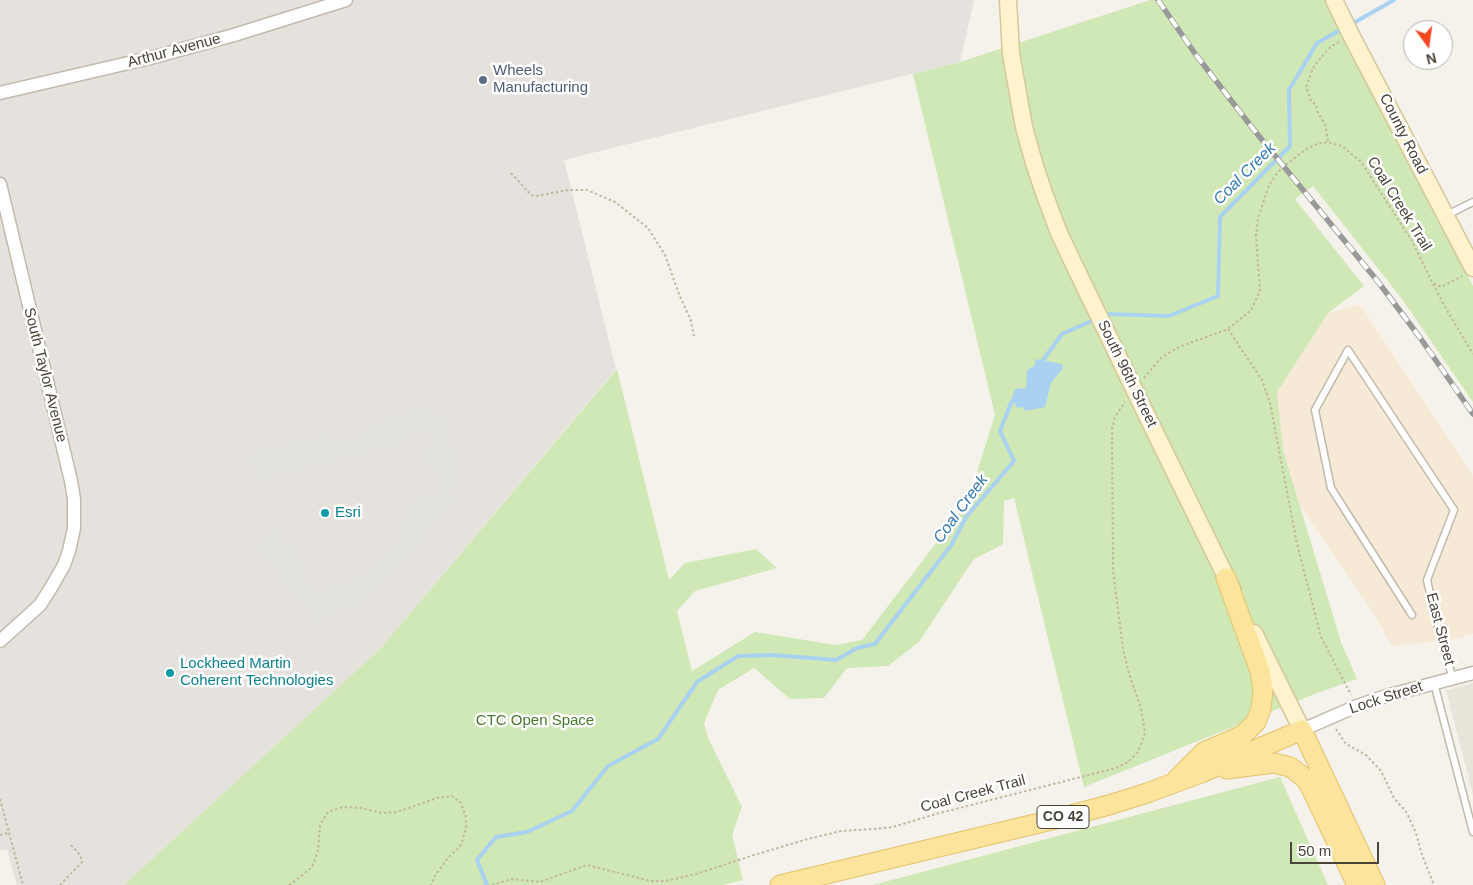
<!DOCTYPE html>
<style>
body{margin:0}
#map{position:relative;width:1473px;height:885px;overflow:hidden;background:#f5f2eb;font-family:Helvetica,sans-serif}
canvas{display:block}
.north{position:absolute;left:1403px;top:20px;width:50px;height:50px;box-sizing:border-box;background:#fff;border:1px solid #b6b4af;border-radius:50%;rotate:166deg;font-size:14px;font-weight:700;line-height:20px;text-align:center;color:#494338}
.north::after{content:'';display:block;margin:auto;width:18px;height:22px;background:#f74620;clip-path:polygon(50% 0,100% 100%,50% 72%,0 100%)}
.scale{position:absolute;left:1290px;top:842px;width:89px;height:22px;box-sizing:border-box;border:2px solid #494338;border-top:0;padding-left:6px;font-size:15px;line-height:18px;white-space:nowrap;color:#494338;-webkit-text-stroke:4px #fff;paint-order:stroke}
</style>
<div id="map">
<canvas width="1473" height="885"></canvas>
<div class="north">N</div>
<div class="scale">50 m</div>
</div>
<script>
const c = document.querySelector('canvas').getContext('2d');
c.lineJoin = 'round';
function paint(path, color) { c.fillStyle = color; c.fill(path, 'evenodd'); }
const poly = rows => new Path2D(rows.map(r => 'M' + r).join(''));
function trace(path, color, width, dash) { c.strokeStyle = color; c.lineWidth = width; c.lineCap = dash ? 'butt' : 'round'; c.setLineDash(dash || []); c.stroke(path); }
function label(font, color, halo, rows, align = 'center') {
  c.font = font + ' Helvetica,sans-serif'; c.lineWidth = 5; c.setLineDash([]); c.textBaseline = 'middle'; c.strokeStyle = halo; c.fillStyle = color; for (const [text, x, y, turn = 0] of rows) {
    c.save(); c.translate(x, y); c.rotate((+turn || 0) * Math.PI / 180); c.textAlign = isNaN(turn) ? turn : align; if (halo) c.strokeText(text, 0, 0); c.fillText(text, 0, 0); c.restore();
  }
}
paint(poly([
 [1473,683,1473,795,1446,690]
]), '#e9e4d9');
paint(poly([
 [1360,304,1473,476,1473,633,1456,639,1392,646,1372,611,1300,506,1283,450,1277,392,1328,313]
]), '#f6ead7');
paint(poly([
 [0,0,974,0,960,62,564,160,616,369,380,649,124,885,17,885,7,850,0,850]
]), '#e5e1dc');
paint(poly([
 [1150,0,1327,0,1473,286,1473,402,1402,299,1313,186,1295,199,1364,286,1328,313,1277,392,1283,450,1341,642,1357,679,1317,693,1084,787,1014,498,1004,501,1003,544,973,560,919,642,888,666,847,668,824,698,790,699,754,668,718,690,704,723,708,738,742,807,732,835,743,880,723,885,124,885,380,649,617,369,669,580,685,563,756,549,777,568,695,591,677,611,692,671,755,632,836,645,862,640,982,483,977,472,995,415,913,74,960,62],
 [1280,777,1328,885,873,885]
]), '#d0e8b5');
paint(poly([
 [430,404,433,413,436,414,447,413,465,484,456,486,454,493,462,499,355,618,348,611,325,621,317,628,250,544,259,538,273,522,279,521,286,544,299,541,307,577,315,587,360,575,401,530,394,523,426,487,434,493,438,488,439,481,438,477,429,477,420,445,429,442,428,438,422,432,417,432,413,434,415,443,258,484,256,475,248,461,246,452,330,430,334,439,366,431,364,421]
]), '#e4e2df');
paint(poly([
 [1036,359,1062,364,1063,368,1051,383,1045,407,1025,411,1023,407,1017,408,1012,398,1015,389,1026,388,1027,370,1034,366]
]), '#a9d1f0');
trace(poly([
 [1350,25,1394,0],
 [1102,317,1108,314,1169,316,1218,296,1220,217,1290,146,1289,90,1317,43,1344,28],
 [1041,363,1062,334,1096,319],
 [487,885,477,860,496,837,527,832,572,811,608,766,658,739,697,682,738,656,772,655,836,660,857,648,875,644,952,544,966,517,1014,461,1000,431,1011,403,1016,397]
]), '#a9d1f0', 4);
const service = poly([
 [1447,215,1473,202],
 [1412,615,1331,488,1315,410,1348,350,1454,510,1427,580,1435,616,1453,679],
 [1434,683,1473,832]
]);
const minor = poly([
 [0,93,150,58,234,35,346,0],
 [0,184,71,481,74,499,74,528,69,551,64,565,52,586,40,605,0,641],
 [1302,730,1357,706,1386,696,1473,673]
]);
const secondary = poly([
 [1008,0,1011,54,1024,127,1034,163,1044,193,1059,233,1078,273],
 [1334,0,1352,37,1473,268],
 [1148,418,1232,589],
 [1254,633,1302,730]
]);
const primary = poly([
 [1227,769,1274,763,1290,767,1305,778,1311,788,1357,885],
 [1176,780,1204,752,1243,735,1256,722,1261,709,1263,690,1260,671,1226,578],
 [780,885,1056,819,1109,805,1147,793,1201,773,1302,730,1375,885]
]);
trace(service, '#c1baad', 9);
trace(minor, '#c1baad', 15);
trace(secondary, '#d4c79b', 19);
trace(primary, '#e3c26b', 21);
trace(poly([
 [1328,141,1325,124,1318,113,1316,105,1311,101,1306,87,1314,66,1330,47,1339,42],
 [511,173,531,195,536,196,569,190,587,190,615,202,648,228,665,255,679,294,691,321,694,336],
 [1433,284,1445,307,1473,354],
 [1228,329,1262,380,1270,403,1297,544,1321,637,1351,695],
 [1144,378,1162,357,1179,347,1228,329,1251,310,1260,291,1256,236,1258,218,1269,185,1278,172,1288,163,1305,150,1317,144,1328,142,1342,146,1361,162,1412,241,1432,282,1438,286,1443,286,1462,276],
 [1336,729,1346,744,1366,755,1381,771,1394,798,1407,813,1416,833,1422,855,1434,885],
 [0,799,23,885],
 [0,835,8,833],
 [60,885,82,862,80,855,71,845],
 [289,885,299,878,312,867,318,851,320,825,328,812,343,807,361,808,382,813,397,812,437,798,452,796,461,803,466,818,466,829,461,845,447,859,435,876,431,885],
 [492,885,512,879,540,882,587,865,651,881,666,881,696,874,754,855,808,839,841,831,874,829,893,827,936,814,1116,768,1128,762,1138,752,1145,733,1141,708,1129,674,1123,649,1113,570,1112,429,1115,417,1125,402]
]), '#c2b79e', 2, [2.5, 2.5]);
trace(service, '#fff', 6);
trace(minor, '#fff', 12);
trace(secondary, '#fef3cc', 16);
trace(primary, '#fde49c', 19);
const rail = poly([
 [1158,0,1196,55,1254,130,1379,283,1421,339,1473,414]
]);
trace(rail, '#999', 5.5);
trace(rail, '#fff', 4, [11]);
const secondaryBridge = poly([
 [1078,273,1148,418]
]);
trace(secondaryBridge, '#d4c79b', 19, []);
trace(secondaryBridge, '#fef3cc', 16);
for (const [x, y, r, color] of [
 [483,80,5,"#5c6f8a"],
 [325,513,5,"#0f9aa8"],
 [170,673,5,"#0f9aa8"]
]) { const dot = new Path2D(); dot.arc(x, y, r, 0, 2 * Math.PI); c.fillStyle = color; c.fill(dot); trace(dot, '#fff', 2); }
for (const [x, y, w] of [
 [1063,817,52]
]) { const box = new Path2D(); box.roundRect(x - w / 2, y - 11.5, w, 23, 4); c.fillStyle = '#fff'; c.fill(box); trace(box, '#494338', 1); }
label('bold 14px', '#494338', null, [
 ["CO 42",1063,817]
]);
label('15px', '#494338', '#fff', [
 ["Arthur Avenue",174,51,-15],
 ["County Road",1403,134,63],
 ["Coal Creek Trail",1399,204,58],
 ["South 96th Street",1127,374,64],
 ["South Taylor Avenue",45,375,76],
 ["East Street",1440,629,75],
 ["Lock Street",1386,698,-18],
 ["Coal Creek Trail",973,794,-15]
]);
label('15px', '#4e5e75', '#fff', [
 ["Wheels",493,71],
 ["Manufacturing",493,88]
], 'left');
label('15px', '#0d838f', '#fff', [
 ["Esri",335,513],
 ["Lockheed Martin",180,664],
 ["Coherent Technologies",180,681]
], 'left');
label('15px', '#487b2b', '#fff', [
 ["CTC Open Space",535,721]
]);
label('italic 16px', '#327ab5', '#fff', [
 ["Coal Creek",1245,174,-45],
 ["Coal Creek",961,509,-54]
]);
</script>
